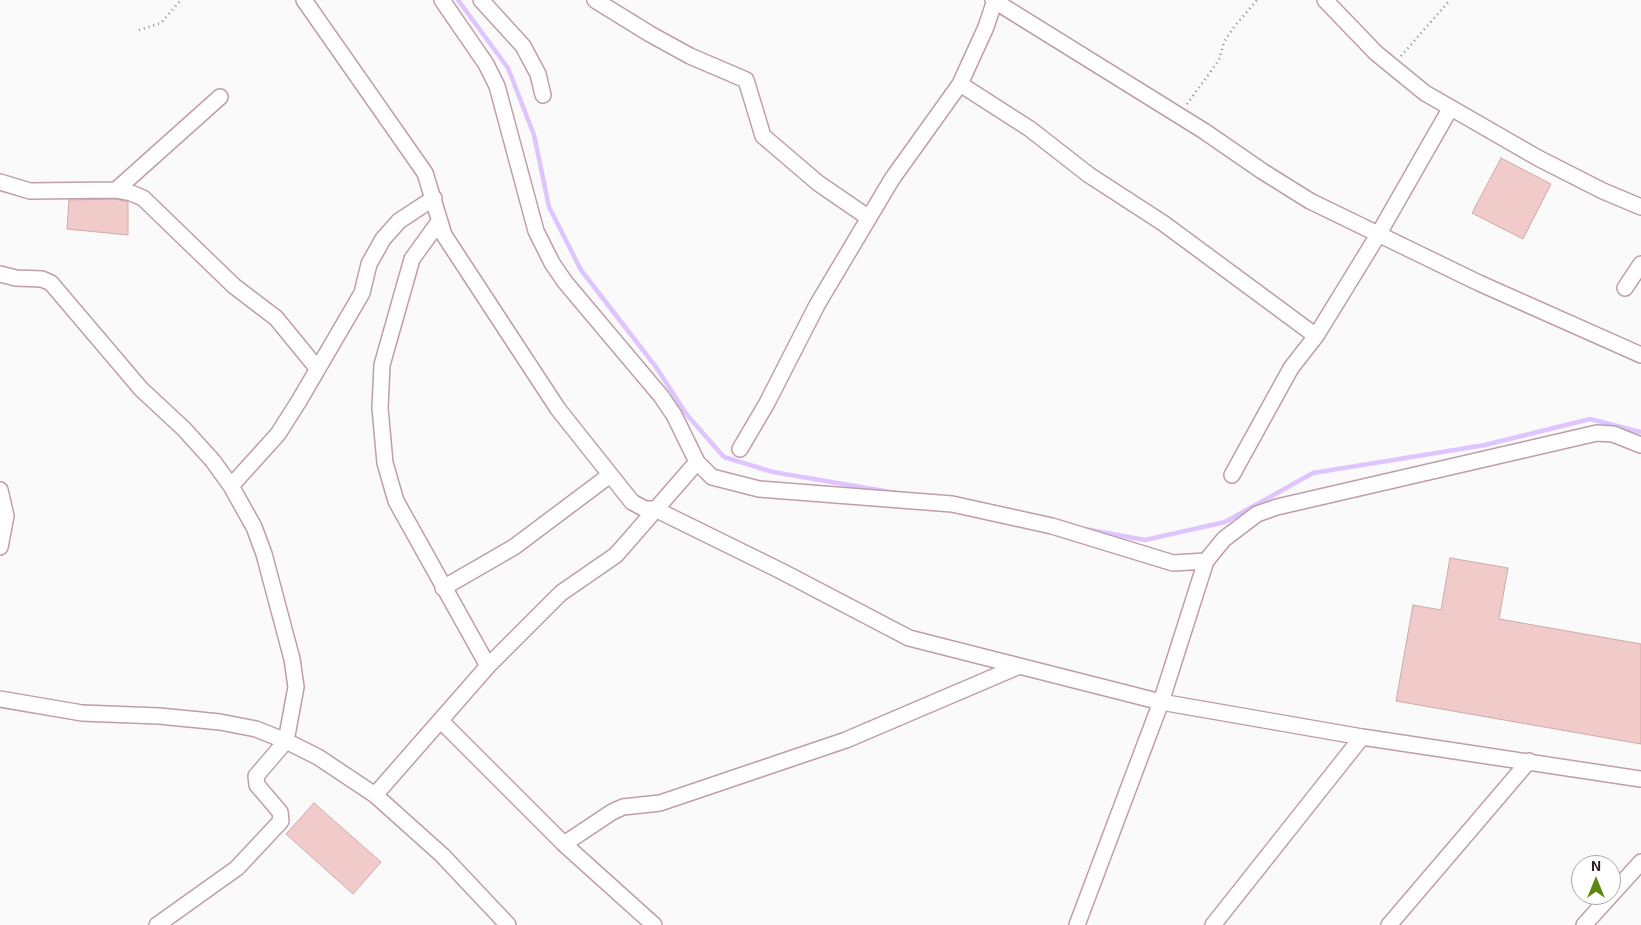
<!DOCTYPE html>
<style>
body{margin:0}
#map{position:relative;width:1641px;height:925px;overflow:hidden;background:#fafafa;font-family:"Exo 2",sans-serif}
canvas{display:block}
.north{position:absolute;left:1571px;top:855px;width:50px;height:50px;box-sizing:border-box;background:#fff;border:1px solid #aba5a7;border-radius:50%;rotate:0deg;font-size:14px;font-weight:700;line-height:20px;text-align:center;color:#2c1f23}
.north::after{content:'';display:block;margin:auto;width:18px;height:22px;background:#5e8711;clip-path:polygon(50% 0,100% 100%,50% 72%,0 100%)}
</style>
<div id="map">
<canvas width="1641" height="925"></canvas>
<div class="north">N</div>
</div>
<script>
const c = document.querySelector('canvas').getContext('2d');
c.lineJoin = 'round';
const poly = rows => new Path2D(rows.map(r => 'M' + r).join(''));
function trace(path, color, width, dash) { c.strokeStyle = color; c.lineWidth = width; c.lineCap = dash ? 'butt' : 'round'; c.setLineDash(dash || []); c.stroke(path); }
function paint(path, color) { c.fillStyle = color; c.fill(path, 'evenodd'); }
trace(poly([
 [458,0,508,68,534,135,549,207,581,270,656,367,687,415,724,457,773,472,896,493],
 [1085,529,1145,540,1225,522,1313,473,1485,445,1590,419,1641,432]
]), '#dec5ff', 4.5);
const building = poly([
 [1501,158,1551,184,1523,239,1472,213,1501,158],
 [115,199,128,202,128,235,67,229,69,200,115,199],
 [1450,558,1508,568,1499,619,1641,644,1641,744,1396,701,1413,605,1441,610,1450,558],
 [314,803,381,862,353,894,286,834,314,803]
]);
paint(building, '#f1cbc9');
trace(building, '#ceaaa7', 1);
const street = poly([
 [304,0,425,173,444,235,558,409,632,502,645,509,655,509,781,571,909,638,1161,702,1362,737,1641,779],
 [442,0,486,64,497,86,536,231,552,263,565,282,661,396,674,415,697,462,712,477,759,489,952,504,1052,526,1173,563,1206,561],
 [481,0,523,46,538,74,543,95],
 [595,0,650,34,690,56,746,80,763,136,818,183,869,218],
 [993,0,1204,131,1262,171,1310,201,1479,283,1641,355],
 [1325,0,1376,53,1425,93,1538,158,1603,191,1641,207],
 [960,84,1030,129,1089,175,1163,223,1316,336],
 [0,182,30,191,116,190,131,193,143,198,234,286,276,318,317,368],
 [116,190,220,97],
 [438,223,412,259,382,365,380,408,385,463,396,501,488,666],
 [0,274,16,278,42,279,51,283,141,389,184,429,213,461,231,486,254,527,264,554,292,659,296,687,286,741,256,776,257,785,280,812,281,821,237,868,157,925],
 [1625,288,1641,264],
 [740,449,767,403,817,305,892,179,960,84,986,27,995,0],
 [1232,475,1291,368,1316,336,1378,235,1450,109],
 [231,486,278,434,299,401,362,293,369,264,383,239,399,221,434,198],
 [0,490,6,516,0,547],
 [443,588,514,547,610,475],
 [0,699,82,713,159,716,220,722,256,729,286,741,318,757,375,795,442,855,508,925],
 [441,721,564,844,654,925],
 [375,795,488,666,561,593,616,555,697,462],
 [564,844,612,812,623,807,660,803,846,740,1017,667],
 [1077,925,1161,702,1206,561,1224,539,1257,514,1277,507,1597,433,1613,434,1641,445],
 [1213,925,1362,737],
 [1389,925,1529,761],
 [1584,925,1641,862]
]);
trace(street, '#bf9ea8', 18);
trace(poly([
 [139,30,161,23,181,0],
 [1401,56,1450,0],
 [1187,104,1219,60,1224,42,1234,27,1257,0]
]), '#8e888a', 2.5, [1, 4]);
trace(street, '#fff', 15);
</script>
